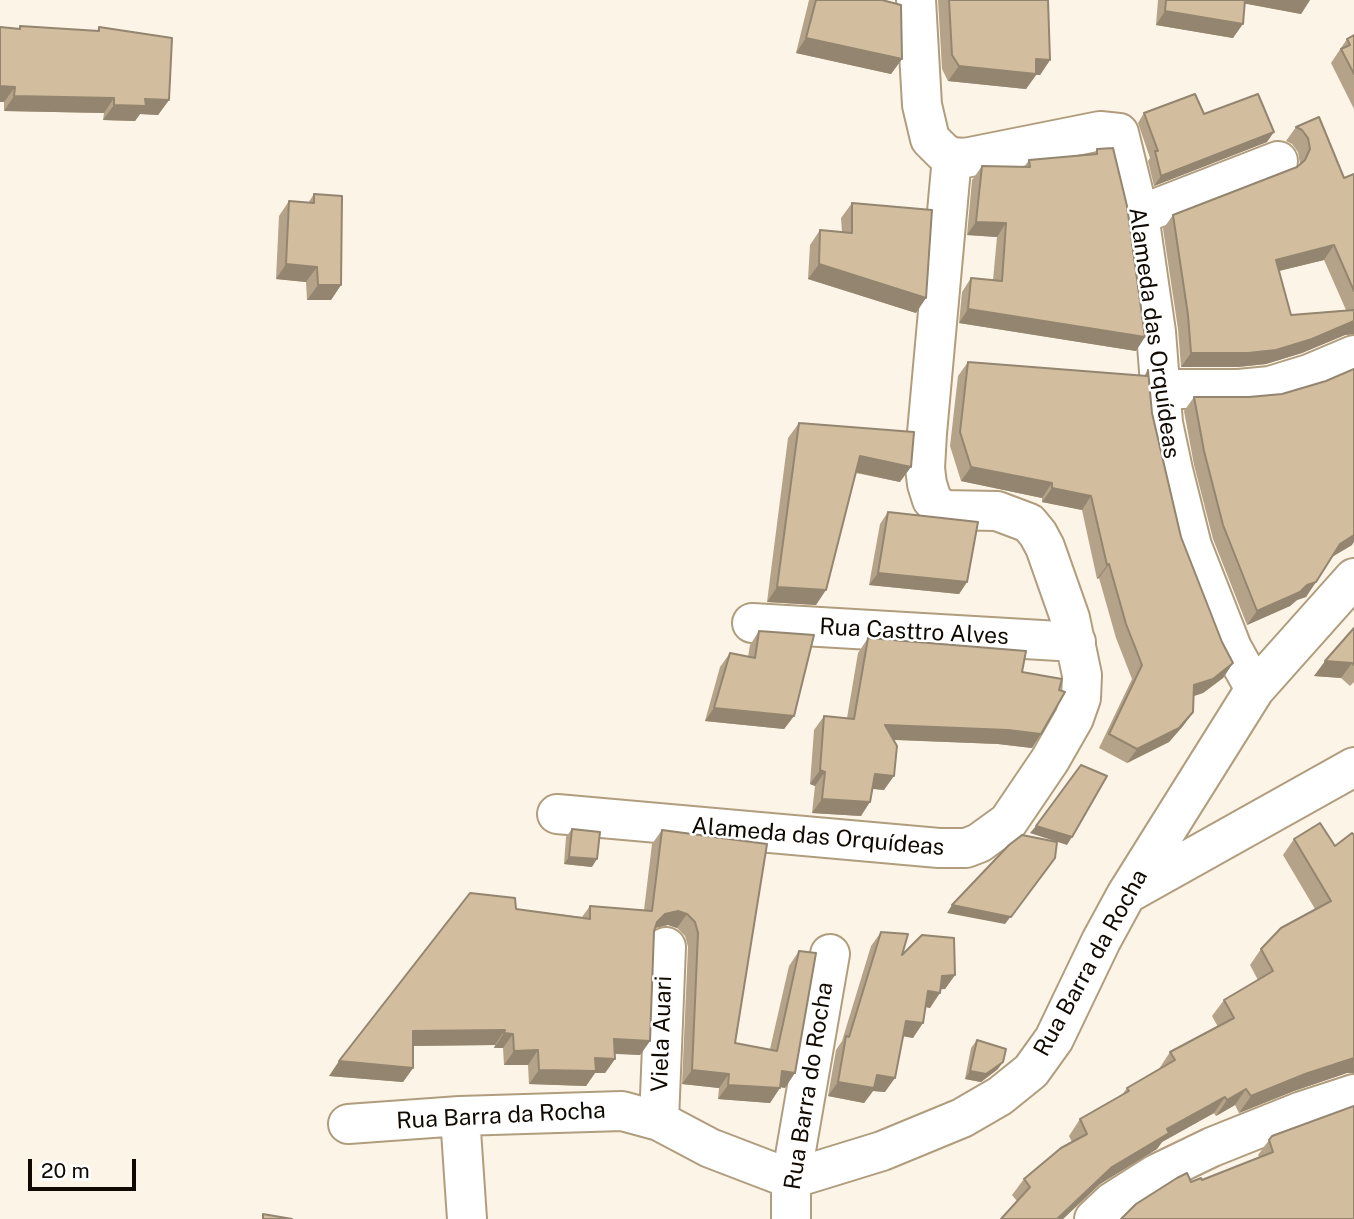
<!DOCTYPE html>
<meta charset="utf-8">
<style>
body{margin:0}
#map{position:relative;width:1354px;height:1219px;overflow:hidden;background:#fcf4e7;font-family:"Public Sans",sans-serif}
canvas{display:block}
.scale{position:absolute;left:28px;top:1159px;width:108px;height:32px;box-sizing:border-box;border:4px solid #110a02;border-top:0;padding-left:9px;font-size:21px;line-height:24px;white-space:nowrap;color:#110a02;-webkit-text-stroke:5px #fff;paint-order:stroke}
</style>
<div id="map">
<canvas width="1354" height="1219"></canvas>
<div class="scale">20 m</div>
</div>
<script>
const c = document.querySelector('canvas').getContext('2d');
c.lineJoin = 'round';
const poly = rows => new Path2D(rows.map(r => 'M' + r).join(''));
function trace(path, color, width, dash) { c.strokeStyle = color; c.lineWidth = width; c.lineCap = dash ? 'butt' : 'round'; c.setLineDash(dash || []); c.stroke(path); }
function paint(path, color) { c.fillStyle = color; c.fill(path, 'evenodd'); }
function label(font, color, halo, rows, align = 'center') {
  c.font = font + ' "Public Sans",sans-serif'; c.lineWidth = 5; c.setLineDash([]); c.textBaseline = 'middle'; c.strokeStyle = halo; c.fillStyle = color; for (const [text, x, y, turn = 0] of rows) {
    c.save(); c.translate(x, y); c.rotate((+turn || 0) * Math.PI / 180); c.textAlign = isNaN(turn) ? turn : align; if (halo) c.strokeText(text, 0, 0); c.fillText(text, 0, 0); c.restore();
  }
}
const minor = poly([
 [916,0,922,105,930,139,943,152,952,157,965,158,1100,131,1119,133,1139,215,1156,332,1163,423,1173,470,1192,546,1232,648,1255,689],
 [1139,215,1278,161],
 [1162,389,1239,389,1270,386,1309,374,1354,355],
 [752,623,1076,642],
 [557,814,939,848,966,848,979,843,1008,822,1050,760,1074,718,1081,698,1082,675,1070,618,1045,547,1038,534,1029,523,997,511,943,510,932,500,927,484,925,468,927,433,952,157],
 [1127,894,1354,767],
 [460,1116,467,1219],
 [659,1121,666,947],
 [348,1124,460,1116,622,1111,659,1121,710,1148,791,1179,882,1151,962,1118,1000,1096,1031,1071,1054,1039,1101,941,1126,895,1255,689,1354,578],
 [791,1219,791,1179,830,954],
 [1094,1219,1112,1202,1156,1174,1212,1147,1302,1111,1354,1094]
]);
trace(minor, '#b09d7e', 42);
trace(minor, '#fff', 38);
paint(poly([
 [809,0,882,0,902,59,891,74,796,53],
 [938,0,1048,0,1050,60,1040,75,1036,75,1026,89,948,81,942,69],
 [1158,0,1310,0,1301,14,1244,3,1233,38,1156,25],
 [20,26,97,31,99,27,169,100,158,115,140,114,135,121,103,120,104,113,4,111,4,102,0,102,0,27,18,29],
 [1354,35,1354,109,1331,63,1347,39],
 [1144,113,1204,114,1267,142,1154,186,1148,161,1150,158,1138,123],
 [1319,117,1344,178,1354,174,1354,334,1345,335,1302,353,1266,364,1238,367,1181,367,1178,329,1163,229,1173,215,1297,167,1300,164,1298,152,1292,144,1286,141,1296,127],
 [1324,260,1346,310,1291,315,1279,271],
 [1097,149,1136,351,959,323,962,292,971,278,993,280,997,237,967,235,972,180,982,166,1024,167,1029,160,1093,155],
 [314,194,341,285,331,300,307,300,306,282,276,279,279,216,289,201,308,203],
 [852,203,916,313,808,279,810,245,820,230,842,232,841,218],
 [968,362,1144,376,1148,370,1152,413,1181,537,1222,642,1233,663,1223,678,1203,693,1194,696,1193,712,1183,726,1169,742,1127,763,1099,748,1132,679,1116,638,1099,578,1097,579,1082,510,1042,502,1042,498,961,481,950,446,958,376],
 [1326,381,1352,545,1332,557,1306,597,1297,600,1290,606,1247,625,1213,539,1194,465,1184,411,1194,397,1249,397,1282,394],
 [799,423,900,482,856,473,816,605,767,602,788,438],
 [888,512,967,582,959,594,869,585,880,524],
 [1354,628,1354,682,1350,686,1341,678,1314,676],
 [759,631,794,716,784,729,705,721,720,667,730,653,748,657,750,645],
 [868,638,1022,672,1041,734,1032,748,998,744,894,740,884,790,873,789,861,816,812,813,815,786,810,784,814,730,824,716,847,718,858,653],
 [572,829,592,867,564,864,566,837],
 [662,830,767,844,735,1043,770,1049,789,966,799,951,785,1088,780,1087,770,1103,718,1099,719,1088,682,1084,688,947,685,936,677,928,668,925,655,928,654,931,650,1041,640,1055,615,1054,615,1059,605,1073,595,1073,586,1086,529,1084,528,1065,504,1065,503,1048,494,1048,495,1045,413,1046,413,1068,403,1082,329,1076,516,909,582,917,590,906,644,910,652,844],
 [1354,835,1354,1073,1347,1073,1294,1091,1239,1113,1235,1105,1216,1116,1214,1113,1162,1142,1157,1149,1100,1184,1063,1219,1001,1219,1017,1201,1012,1195,1024,1179,1072,1142,1069,1136,1080,1119,1122,1095,1127,1088,1159,1069,1170,1052,1218,1027,1212,1016,1224,1000,1258,980,1250,965,1261,949,1315,909,1283,855,1294,839,1335,846],
 [881,932,902,955,955,975,945,989,940,989,930,1008,926,1007,913,1038,903,1036,885,1092,873,1091,864,1103,828,1096,836,1050,842,1041,871,946],
 [977,1040,998,1069,981,1082,965,1079,971,1048],
 [1272,1136,1354,1219,1191,1182,1202,1180,1259,1157,1258,1155]
]), '#b5a389');
paint(poly([
 [1237,0,1310,0,1301,14,1236,2],
 [1165,11,1243,24,1233,38,1156,25],
 [806,38,902,59,891,74,796,53],
 [1036,59,1050,60,1040,75,1036,75,1026,89,948,81,959,66],
 [0,86,15,87,4,102,0,102],
 [14,96,114,98,104,113,4,111],
 [145,99,169,100,158,115,140,114,135,121,103,120,114,105],
 [1274,132,1267,142,1154,186,1161,176],
 [976,222,1006,223,997,237,967,235],
 [1334,245,1324,260,1266,274,1276,260],
 [286,264,317,267,306,282,276,279],
 [819,264,926,298,916,313,808,279],
 [318,285,341,285,331,300,307,300],
 [968,309,1145,337,1136,351,959,323],
 [1354,321,1354,334,1345,335,1302,353,1266,364,1238,367,1181,367,1191,353],
 [860,456,911,467,900,482,850,471],
 [971,467,1052,483,1042,498,961,481],
 [1052,488,1091,496,1082,510,1042,502],
 [1354,535,1354,542,1352,545,1330,558,1340,544],
 [1109,564,1099,578,1097,579,1107,565],
 [878,573,967,582,959,594,869,585],
 [1316,582,1306,597,1297,600,1290,606,1247,625,1257,611,1307,585],
 [777,587,826,590,816,605,767,602],
 [1325,661,1352,663,1341,678,1314,676],
 [1233,663,1223,678,1203,693,1184,699,1194,685],
 [714,708,794,716,784,729,705,721],
 [1193,712,1183,726,1169,742,1127,763,1137,749],
 [885,725,1008,730,1041,734,1032,748,998,744,875,739],
 [820,770,825,772,815,786,810,784],
 [875,774,894,776,884,790,865,788],
 [822,799,870,802,861,816,812,813],
 [1036,826,1072,837,1067,845,1030,833],
 [569,857,597,859,592,867,564,864],
 [1050,866,1005,924,947,913,952,905],
 [678,911,687,914,677,928,668,925,655,928,657,922,665,914],
 [955,975,945,989,932,990,942,976],
 [928,991,940,993,930,1008,918,1005],
 [906,1021,923,1023,913,1038,896,1035],
 [505,1030,495,1045,403,1046,413,1031],
 [504,1033,513,1034,503,1048,494,1048],
 [614,1039,650,1041,640,1055,604,1053],
 [538,1050,528,1065,504,1065,514,1051],
 [595,1058,615,1059,605,1073,595,1073,586,1086,529,1084,539,1070],
 [1354,1058,1354,1073,1347,1073,1294,1091,1239,1113,1251,1096,1305,1074],
 [339,1061,413,1068,403,1082,329,1076],
 [1003,1062,998,1069,981,1082,965,1079,970,1071],
 [692,1070,729,1074,719,1088,682,1084],
 [782,1071,795,1073,785,1088,772,1085],
 [877,1075,895,1078,885,1092,873,1091,864,1103,828,1096,838,1082],
 [728,1085,780,1088,770,1103,718,1099],
 [1246,1089,1235,1105,1216,1116,1227,1100],
 [1225,1097,1214,1113,1162,1142,1157,1149,1100,1184,1063,1219,1057,1219,1112,1167,1167,1129]
]), '#93856f');
const building = poly([
 [816,0,882,0,901,5,902,59,806,38,816,0],
 [949,0,1048,0,1050,60,1036,59,1036,74,959,66,952,55,949,0],
 [1166,0,1245,0,1243,24,1165,11,1166,0],
 [20,26,99,31,99,27,172,38,169,100,145,99,146,106,114,105,114,98,14,96,15,87,0,86,0,27,20,29,20,26],
 [1354,35,1354,74,1341,49,1350,45,1347,39,1354,35],
 [1195,94,1204,114,1258,94,1274,132,1161,176,1155,151,1158,151,1144,113,1195,94],
 [1319,117,1344,178,1354,174,1354,291,1334,245,1276,260,1291,315,1354,310,1354,321,1312,339,1276,350,1248,353,1191,353,1188,315,1173,215,1297,167,1305,160,1310,149,1308,138,1302,130,1296,127,1319,117],
 [1113,148,1127,206,1145,337,968,309,971,278,1002,281,1006,223,976,222,982,166,1030,167,1029,160,1097,154,1097,149,1113,148],
 [314,194,342,196,341,285,318,285,317,267,286,264,289,201,314,203,314,194],
 [852,203,932,210,926,298,819,264,820,230,852,233,852,203],
 [968,362,1147,376,1148,370,1152,413,1181,537,1222,642,1233,663,1213,679,1194,685,1193,712,1179,728,1137,749,1109,734,1142,665,1126,624,1109,564,1107,565,1091,496,1052,488,1052,483,971,467,960,432,968,362],
 [1354,369,1354,535,1340,544,1316,582,1307,585,1300,592,1257,611,1223,525,1204,451,1194,397,1249,397,1282,394,1326,381,1354,369],
 [799,423,914,432,911,467,860,456,826,590,777,587,799,423],
 [888,512,978,522,967,582,878,573,888,512],
 [1354,628,1354,665,1352,663,1325,661,1354,628],
 [759,631,814,635,794,716,714,708,730,653,755,658,759,631],
 [868,638,1026,651,1022,672,1062,679,1059,690,1065,692,1041,734,1008,730,885,725,897,746,894,776,875,774,870,802,822,799,825,772,820,770,824,716,854,719,868,638],
 [1081,765,1107,776,1072,837,1036,826,1081,765],
 [1320,823,1335,846,1352,833,1354,835,1354,1058,1305,1074,1251,1096,1246,1089,1227,1100,1225,1097,1167,1129,1169,1133,1112,1167,1057,1219,1001,1219,1030,1187,1024,1179,1061,1148,1087,1134,1080,1119,1129,1091,1127,1088,1175,1060,1170,1052,1234,1018,1224,1000,1273,971,1261,949,1281,928,1331,901,1294,839,1320,823],
 [572,829,600,832,597,859,569,857,572,829],
 [662,830,767,844,735,1043,777,1051,799,951,816,953,795,1073,782,1071,780,1088,728,1085,729,1074,692,1070,698,933,695,922,687,914,678,911,665,914,657,922,654,931,650,1041,614,1039,615,1059,595,1058,596,1071,539,1070,538,1050,514,1051,513,1034,504,1033,505,1030,413,1031,413,1068,339,1061,470,893,515,898,516,909,590,919,590,906,652,911,662,830],
 [1022,835,1057,842,1055,858,1011,917,952,905,1009,845,1022,835],
 [881,932,908,934,902,955,922,935,954,938,955,975,942,976,940,993,928,991,923,1023,906,1021,895,1078,877,1075,874,1088,838,1082,846,1036,849,1037,881,932],
 [977,1040,1006,1049,1003,1062,986,1074,970,1071,977,1040],
 [1354,1106,1354,1219,1121,1219,1136,1204,1177,1178,1187,1173,1191,1182,1201,1178,1202,1180,1273,1152,1269,1140,1272,1136,1354,1106],
 [263,1214,292,1219,263,1219,263,1214]
]);
paint(building, '#d2be9f');
trace(building, '#93856f', 2);
label('23px', '#110a02', '#fff', [
 ["Alameda das Orquídeas",1154,333,82],
 ["Rua Casttro Alves",914,632,3],
 ["Alameda das Orquídeas",818,837,5],
 ["Rua Barra da Rocha",1091,963,-61],
 ["Viela Auari",662,1034,-88],
 ["Rua Barra do Rocha",809,1086,-81],
 ["Rua Barra da Rocha",501,1116,-3]
]);
</script>
